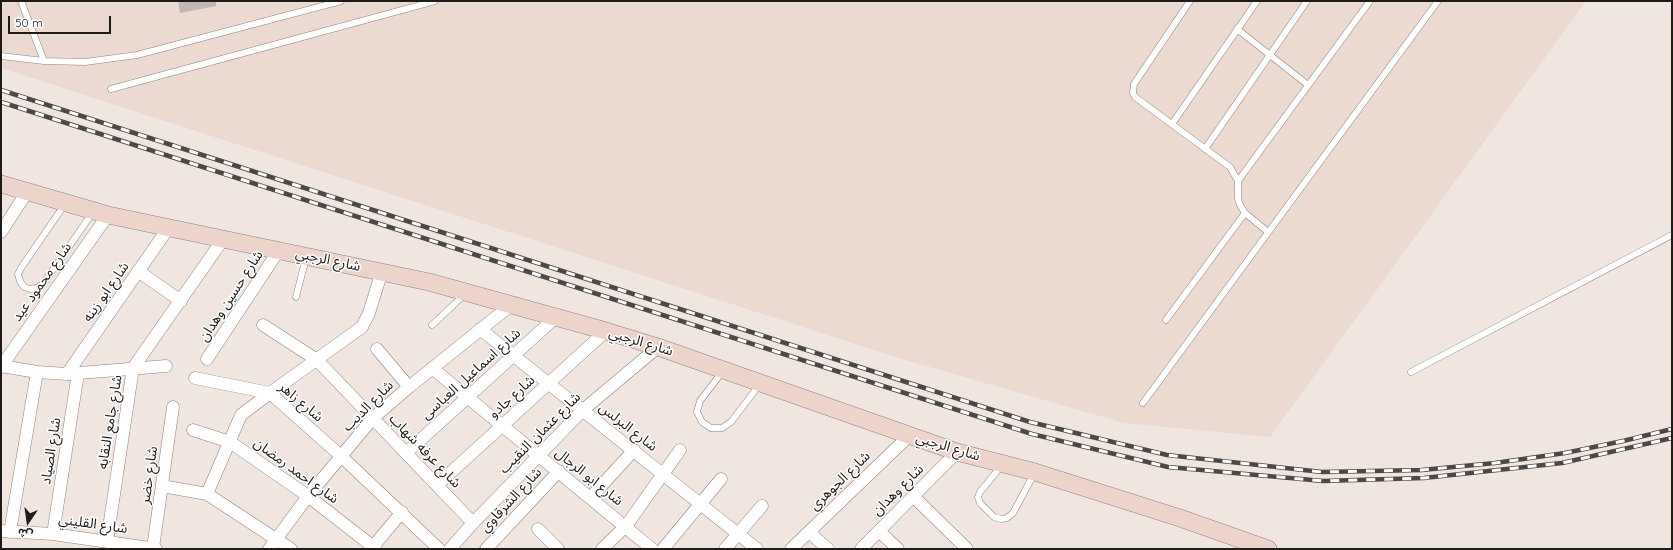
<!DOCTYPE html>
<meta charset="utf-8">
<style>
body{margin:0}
#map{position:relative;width:1673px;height:550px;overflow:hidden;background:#f0e5df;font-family:Quicksand,"Noto Sans Arabic",sans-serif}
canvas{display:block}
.frame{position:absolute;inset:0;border:2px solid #1f1b19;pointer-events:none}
.north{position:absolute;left:8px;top:502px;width:40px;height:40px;-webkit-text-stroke:3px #fff;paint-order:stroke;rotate:193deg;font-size:11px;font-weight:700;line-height:16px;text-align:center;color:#1f1b19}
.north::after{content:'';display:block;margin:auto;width:14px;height:18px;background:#1f1b19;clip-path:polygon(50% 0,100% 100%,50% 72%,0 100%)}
.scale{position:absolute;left:8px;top:16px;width:103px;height:18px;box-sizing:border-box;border:2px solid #1f1b19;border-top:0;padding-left:5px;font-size:12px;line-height:14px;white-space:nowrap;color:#1f1b19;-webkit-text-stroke:3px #fff;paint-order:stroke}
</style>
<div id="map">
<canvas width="1673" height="550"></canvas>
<div class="frame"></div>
<div class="north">ش</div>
<div class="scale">50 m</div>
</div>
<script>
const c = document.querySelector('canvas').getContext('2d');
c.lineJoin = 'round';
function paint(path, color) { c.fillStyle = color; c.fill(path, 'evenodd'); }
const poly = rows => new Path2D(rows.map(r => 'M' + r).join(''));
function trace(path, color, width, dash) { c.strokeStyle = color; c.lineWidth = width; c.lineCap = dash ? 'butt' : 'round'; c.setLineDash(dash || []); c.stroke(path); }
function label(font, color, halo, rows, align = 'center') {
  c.font = font + ' Quicksand,"Noto Sans Arabic",sans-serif'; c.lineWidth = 3; c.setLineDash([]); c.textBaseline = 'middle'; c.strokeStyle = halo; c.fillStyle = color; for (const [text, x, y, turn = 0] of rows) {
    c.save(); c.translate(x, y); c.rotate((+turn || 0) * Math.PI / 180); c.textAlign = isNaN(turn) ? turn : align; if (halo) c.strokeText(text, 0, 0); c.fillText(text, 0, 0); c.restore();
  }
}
paint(poly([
 [1,1,1586,1,1270,437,1124,423,902,359,1,68]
]), '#ecd9d0');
paint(poly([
 [178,1,216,1,216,6,180,13]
]), '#c1b6b1');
const service = poly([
 [21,1,44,61,85,62,137,55,341,1],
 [1190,1,1134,84,1133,93,1135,97,1230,167,1238,181,1238,199,1240,205,1245,213,1268,232],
 [1237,29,1308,85],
 [1,56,44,61],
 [111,89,435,1],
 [1172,124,1257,1],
 [1205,149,1307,1],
 [1238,181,1370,1],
 [65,204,21,268,18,274,20,281,24,287,30,289,37,288,43,284,93,212],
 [296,297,306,258],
 [1166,320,1245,213],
 [432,325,465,294],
 [723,371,700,401,697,412,702,422,711,428,722,428,731,422,760,384],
 [1411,372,1672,235],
 [1143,403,1438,1],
 [1002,465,980,492,978,497,980,503,994,517,1001,519,1007,518,1013,513,1034,474]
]);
const minor = poly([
 [1,232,27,192],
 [138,271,181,301],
 [263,325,317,360,473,523],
 [480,329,757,549],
 [377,349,409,387],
 [207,359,279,250],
 [1,366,37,372,67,374,166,366],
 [1,367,108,215],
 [432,368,652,549],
 [67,374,169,227],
 [195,378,270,393,341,456,439,549],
 [193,430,230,442,308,496,376,549],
 [406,453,556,317],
 [437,485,606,331],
 [162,486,207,494,291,549],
 [207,494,241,415,270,393,362,327,369,313,382,271],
 [913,496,967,549],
 [591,497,634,450],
 [538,529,558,549],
 [1,531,53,534,156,549],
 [879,531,898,549],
 [10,532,37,372],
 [809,532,828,549],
 [53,534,78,373],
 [107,541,133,368,224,238],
 [153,548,173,407],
 [269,549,308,496,373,418,409,387,511,305],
 [371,549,402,512],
 [450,549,473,523,583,410,658,347],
 [486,549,559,471],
 [602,549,626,526,680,450],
 [663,549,721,479],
 [725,549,762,506],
 [791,549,910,435],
 [861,549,957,452]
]);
const secondary = poly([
 [1,184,108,215,429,282,606,331,658,347,957,452,1035,472,1180,518,1268,549]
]);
trace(service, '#8c827d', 7);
trace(minor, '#8c827d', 13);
trace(secondary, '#8c827d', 18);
trace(service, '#fff', 6);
trace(minor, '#fff', 12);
trace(secondary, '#eed3ca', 17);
const rail = poly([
 [1,90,1030,422,1167,455,1322,472,1422,470,1495,463,1565,453,1623,441,1672,429],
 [1,102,1032,434,1168,467,1323,481,1424,478,1562,463,1672,438]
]);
trace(rail, '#4d4845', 4.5);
trace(rail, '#fff', 3, [9]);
label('14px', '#1f1b19', '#fff', [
 ["شارع الرجبي",328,260,12],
 ["شارع محمود عيد",42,282,-55],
 ["شارع ابو زينه",106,292,-55],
 ["شارع حسين وهدان",231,296,-57],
 ["شارع الرجبي",641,342,17],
 ["شارع اسماعيل العباسى",471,374,-42],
 ["شارع جادو",512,397,-42],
 ["شارع زاهر",301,402,40],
 ["شارع الديب",368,406,-45],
 ["شارع جامع النقابه",110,422,-81],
 ["شارع البرلس",628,427,38],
 ["شارع عثمان النقيب",540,433,-45],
 ["شارع الرجبي",948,447,17],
 ["شارع الصياد",51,451,-81],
 ["شارع عرفه شهاب",425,451,46],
 ["شارع احمد رمضان",296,471,36],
 ["شارع خضر",149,475,-82],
 ["شارع ابو الرجال",589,477,39],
 ["شارع الجوهري",840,481,-44],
 ["شارع وهدان",898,490,-45],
 ["شارع الشرقاوي",511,500,-47],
 ["شارع القليني",93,524,8]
]);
</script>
